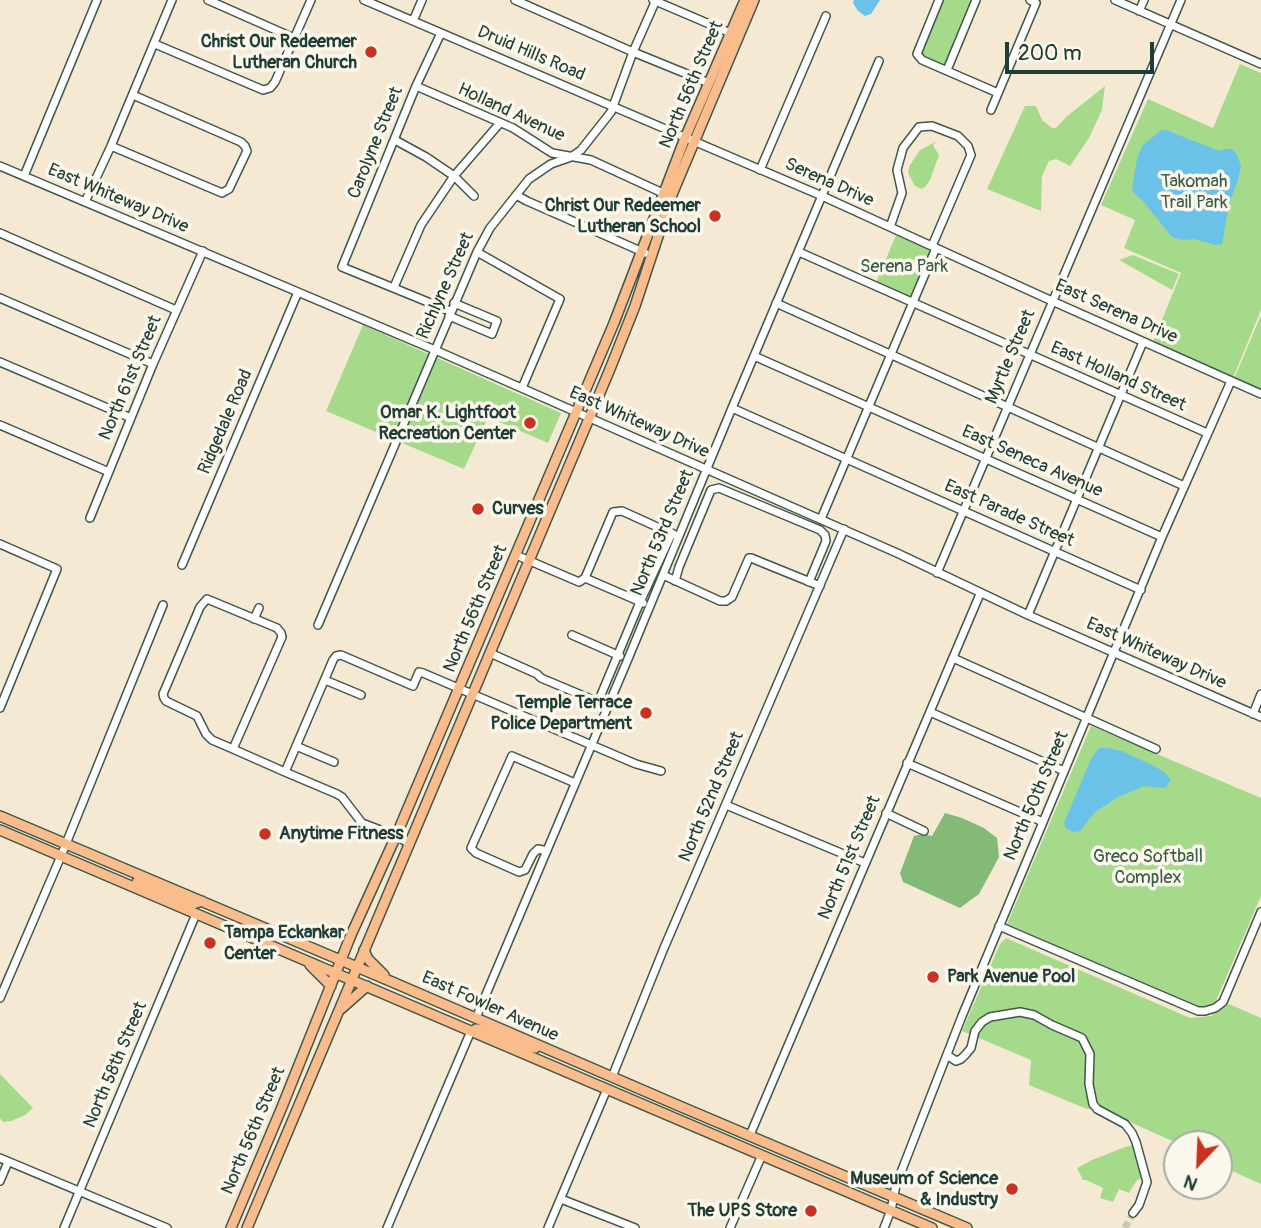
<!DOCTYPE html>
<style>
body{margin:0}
#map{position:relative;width:1261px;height:1228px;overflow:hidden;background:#f5e9d3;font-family:Pangolin,sans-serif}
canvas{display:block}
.north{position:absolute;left:1163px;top:1130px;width:70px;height:70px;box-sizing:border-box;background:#fbf7ec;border:2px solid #a3ada2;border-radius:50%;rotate:203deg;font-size:19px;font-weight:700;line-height:28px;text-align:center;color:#1f3d34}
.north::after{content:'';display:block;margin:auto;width:24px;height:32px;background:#c8321e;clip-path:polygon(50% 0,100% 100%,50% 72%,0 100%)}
.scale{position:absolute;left:1005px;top:42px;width:149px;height:32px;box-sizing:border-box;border:4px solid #1f3d34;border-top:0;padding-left:9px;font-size:21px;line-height:24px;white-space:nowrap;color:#1f3d34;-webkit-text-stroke:5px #fbf7ec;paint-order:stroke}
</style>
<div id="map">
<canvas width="1261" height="1228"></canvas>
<div class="north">N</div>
<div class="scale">200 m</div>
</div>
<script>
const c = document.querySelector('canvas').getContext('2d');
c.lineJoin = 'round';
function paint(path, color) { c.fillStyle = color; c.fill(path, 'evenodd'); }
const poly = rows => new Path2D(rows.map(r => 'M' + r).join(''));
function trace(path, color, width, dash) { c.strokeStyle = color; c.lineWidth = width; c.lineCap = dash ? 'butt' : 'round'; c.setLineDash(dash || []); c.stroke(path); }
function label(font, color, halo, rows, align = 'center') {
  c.font = font + ' Pangolin,sans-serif'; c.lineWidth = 7; c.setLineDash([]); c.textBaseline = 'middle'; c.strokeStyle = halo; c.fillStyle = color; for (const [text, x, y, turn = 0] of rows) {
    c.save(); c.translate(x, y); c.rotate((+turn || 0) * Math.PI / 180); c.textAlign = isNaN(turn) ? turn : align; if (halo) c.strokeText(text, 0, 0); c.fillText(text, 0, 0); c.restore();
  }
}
paint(poly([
 [942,0,972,0,945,66,919,55],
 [1240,64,1261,73,1261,310,1233,378,1153,342,1181,273,1124,248,1135,220,1101,205,1148,99,1213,128],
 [1105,86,1102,110,1089,138,1070,166,1056,159,1049,161,1042,176,1041,211,987,189,1025,106,1036,106,1042,120,1052,128,1056,128,1066,117],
 [937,141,933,145,939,155,930,180,925,187,921,189,915,186,911,179,908,172,910,165,920,150],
 [896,235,931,251,911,298,876,283],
 [1133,255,1179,274,1172,290,1119,260],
 [1261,315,1261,390,1234,379],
 [363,325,561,413,548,443,488,417,464,469,326,411],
 [1091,726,1261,798,1261,896,1216,1001,1209,1006,1201,1007,1007,924],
 [1006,938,1190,1018,1211,1016,1229,1004,1261,1018,1261,1184,1219,1165,1219,1144,1179,1144,1103,1110,1087,1109,1029,1085,1031,1060,962,1031,1000,944],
 [0,1074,33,1108,25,1115,11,1121,3,1122,0,1118],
 [1134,1145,1145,1178,1137,1180,1129,1193,1119,1189,1113,1202,1100,1198,1103,1188,1086,1180,1083,1180,1077,1168,1092,1160,1125,1147]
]), '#a5da8b');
paint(poly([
 [945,813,962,818,984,828,997,838,999,857,979,894,960,908,903,882,900,873,914,836,923,834,932,836]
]), '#84ba77');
paint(poly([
 [854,0,880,0,871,14,865,16,858,11,853,3],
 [1161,130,1166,130,1219,151,1225,149,1232,149,1237,155,1241,166,1238,180,1229,204,1222,244,1216,245,1194,239,1183,240,1172,237,1142,200,1134,193,1132,188,1137,159,1142,146],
 [1099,748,1108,748,1122,751,1156,767,1164,772,1171,780,1165,788,1144,786,1118,797,1095,812,1080,831,1073,832,1066,828,1064,823,1091,759]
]), '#6bc2e8');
trace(poly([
 [1125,1228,1133,1213]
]), '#cac7b3', 7, [7, 3.5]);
const minor = poly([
 [208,0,294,38],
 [364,0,822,196,1052,301,1261,394],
 [515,0,633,52,709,83],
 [653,0,735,35],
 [939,0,917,54,922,60,998,93],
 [1115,0,1261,64],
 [1139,11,1144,0],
 [413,21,422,0],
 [441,33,416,86,342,267,450,311],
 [155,44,263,90,270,88,275,82,311,0],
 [947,70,976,0],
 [416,86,513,128,552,153,591,160,667,195],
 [991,110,1036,3,1030,0],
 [395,140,426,157,454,176,474,196],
 [111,146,222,193,229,189,247,151,245,146,241,142,133,95],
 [0,166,435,350,897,553,1028,615,1261,717],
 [760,170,826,16],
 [24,176,97,0],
 [516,195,527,201,645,253],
 [85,202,111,146,172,0],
 [890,227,902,193,897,170,903,148,919,127,932,126,958,136,968,146,971,155,932,246],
 [0,233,176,310],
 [477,252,560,299,522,388],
 [799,252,1207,433],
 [394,287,421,225,454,176,500,123],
 [0,298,153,364],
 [776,303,1184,486],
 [449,316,492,334,497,321,454,303],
 [754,356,1162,537],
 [0,362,131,418],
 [732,408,1141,590],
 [0,425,109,472],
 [90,518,153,364,203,251],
 [821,519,936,248],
 [0,544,57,569,0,708],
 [516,555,579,582,585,578,643,603],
 [182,565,298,292],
 [937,573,1181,0],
 [663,575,720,601,726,601,732,597,749,558,751,558,820,586],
 [585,578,613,512,622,511,675,535],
 [675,581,679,567,711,490,719,488,820,530,825,535,826,541,809,582],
 [1028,615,1143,342],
 [254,619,259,608],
 [318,625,477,252,490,228,529,179,551,164,571,157,581,150,611,112,633,52,656,0],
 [572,635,620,656],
 [490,653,537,674,541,678,598,702,640,602,672,533],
 [953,658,1156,749],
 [325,680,361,695],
 [930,712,1064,771],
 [1253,714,1261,694],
 [296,746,334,762],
 [233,749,282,637,281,633,277,628,207,599,200,607,163,694,164,698,166,701,197,716,206,734,212,740,233,749,285,772,337,794,342,797,362,823,396,836,410,844],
 [907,763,1043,822],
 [285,772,333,660,336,656,341,655,413,686,419,672,423,673,636,764,661,771],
 [726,805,865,863],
 [886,813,924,831],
 [547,851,538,849,533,854,525,870,519,872,476,853,471,848,512,756,575,783],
 [999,926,1198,1011,1205,1011,1215,1008,1223,1002,1261,912],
 [0,998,61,856,163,605],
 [476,1018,628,659,732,408,879,61],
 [947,1055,956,1061,961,1059,966,1054,971,1048,975,1031,982,1022,990,1017,1020,1012,1034,1015,1052,1025,1082,1038,1090,1054,1089,1084,1093,1104,1097,1109,1125,1124,1132,1133,1136,1142,1147,1182,1139,1205,1133,1213],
 [612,1077,664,948,844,529],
 [750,1135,980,594],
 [0,1158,167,1228],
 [0,1181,8,1162],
 [561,1199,635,1228],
 [64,1228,196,914],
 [387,1228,471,1031],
 [548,1228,607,1089],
 [730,1228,762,1155],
 [884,1228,891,1210,896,1185,962,1016,1162,537,1231,381]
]);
const major = poly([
 [0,816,390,981,677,1105,967,1228],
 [0,830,932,1228],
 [137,882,193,904,202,901],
 [364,950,368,959,384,975],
 [310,965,331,986],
 [341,1009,367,986],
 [476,1029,487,1031,529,1047,535,1048],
 [231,1228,282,1107,351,935,396,836,614,323,685,138,745,0],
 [247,1228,610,369,635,306,671,197,754,0]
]);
trace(minor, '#3f574c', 10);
trace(major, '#3f574c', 12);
trace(minor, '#fff', 7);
trace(major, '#f9bc8a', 9);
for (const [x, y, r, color] of [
 [371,52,7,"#c8321e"],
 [715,216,7,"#c8321e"],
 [530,423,7,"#c8321e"],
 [478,509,7,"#c8321e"],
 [646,713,7,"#c8321e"],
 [265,834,7,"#c8321e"],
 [210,943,7,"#c8321e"],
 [933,977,7,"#c8321e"],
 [1012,1189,7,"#c8321e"],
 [811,1211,7,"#c8321e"]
]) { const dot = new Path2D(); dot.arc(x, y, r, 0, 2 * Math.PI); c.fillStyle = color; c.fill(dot); trace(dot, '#fbf7ec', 2.5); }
label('bold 18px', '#1f3d34', '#fbf7ec', [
 ["Christ Our Redeemer",357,42],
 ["Lutheran Church",357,63],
 ["Christ Our Redeemer",701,206],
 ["Lutheran School",701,227],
 ["Omar K. Lightfoot",516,413],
 ["Recreation Center",516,434],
 ["Curves",492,509,"left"],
 ["Temple Terrace",632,703],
 ["Police Department",632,724],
 ["Anytime Fitness",279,834,"left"],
 ["Tampa Eckankar",224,933,"left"],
 ["Center",224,954,"left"],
 ["Park Avenue Pool",947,977,"left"],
 ["Museum of Science",998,1179],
 ["& Industry",998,1200],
 ["The UPS Store",797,1211]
], 'right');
label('18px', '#1f3d34', '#fbf7ec', [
 ["Druid Hills Road",531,54,23],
 ["North 56th Street",692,85,-67],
 ["Holland Avenue",511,113,25],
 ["Carolyne Street",376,143,-68],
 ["Serena Drive",829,183,24],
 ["East Whiteway Drive",118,199,23],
 ["Richlyne Street",446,286,-66],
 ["East Serena Drive",1116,312,24],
 ["Myrtle Street",1011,357,-67],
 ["East Holland Street",1118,377,24],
 ["North 61st Street",131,378,-67],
 ["Ridgedale Road",226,422,-67],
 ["East Whiteway Drive",639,423,24],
 ["East Seneca Avenue",1032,462,24],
 ["East Parade Street",1009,514,24],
 ["North 53rd Street",663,533,-67],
 ["North 56th Street",476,609,-67],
 ["East Whiteway Drive",1156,654,24],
 ["North 50th Street",1037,796,-67],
 ["North 52nd Street",712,797,-67],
 ["North 51st Street",850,858,-67],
 ["East Fowler Avenue",490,1007,24],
 ["North 58th Street",116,1065,-67],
 ["North 56th Street",254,1131,-67]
]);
label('18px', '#3a5c45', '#fbf7ec', [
 ["Takomah",1194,182],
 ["Trail Park",1194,203],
 ["Serena Park",904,267],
 ["Greco Softball",1148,857],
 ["Complex",1148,878]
]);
</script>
